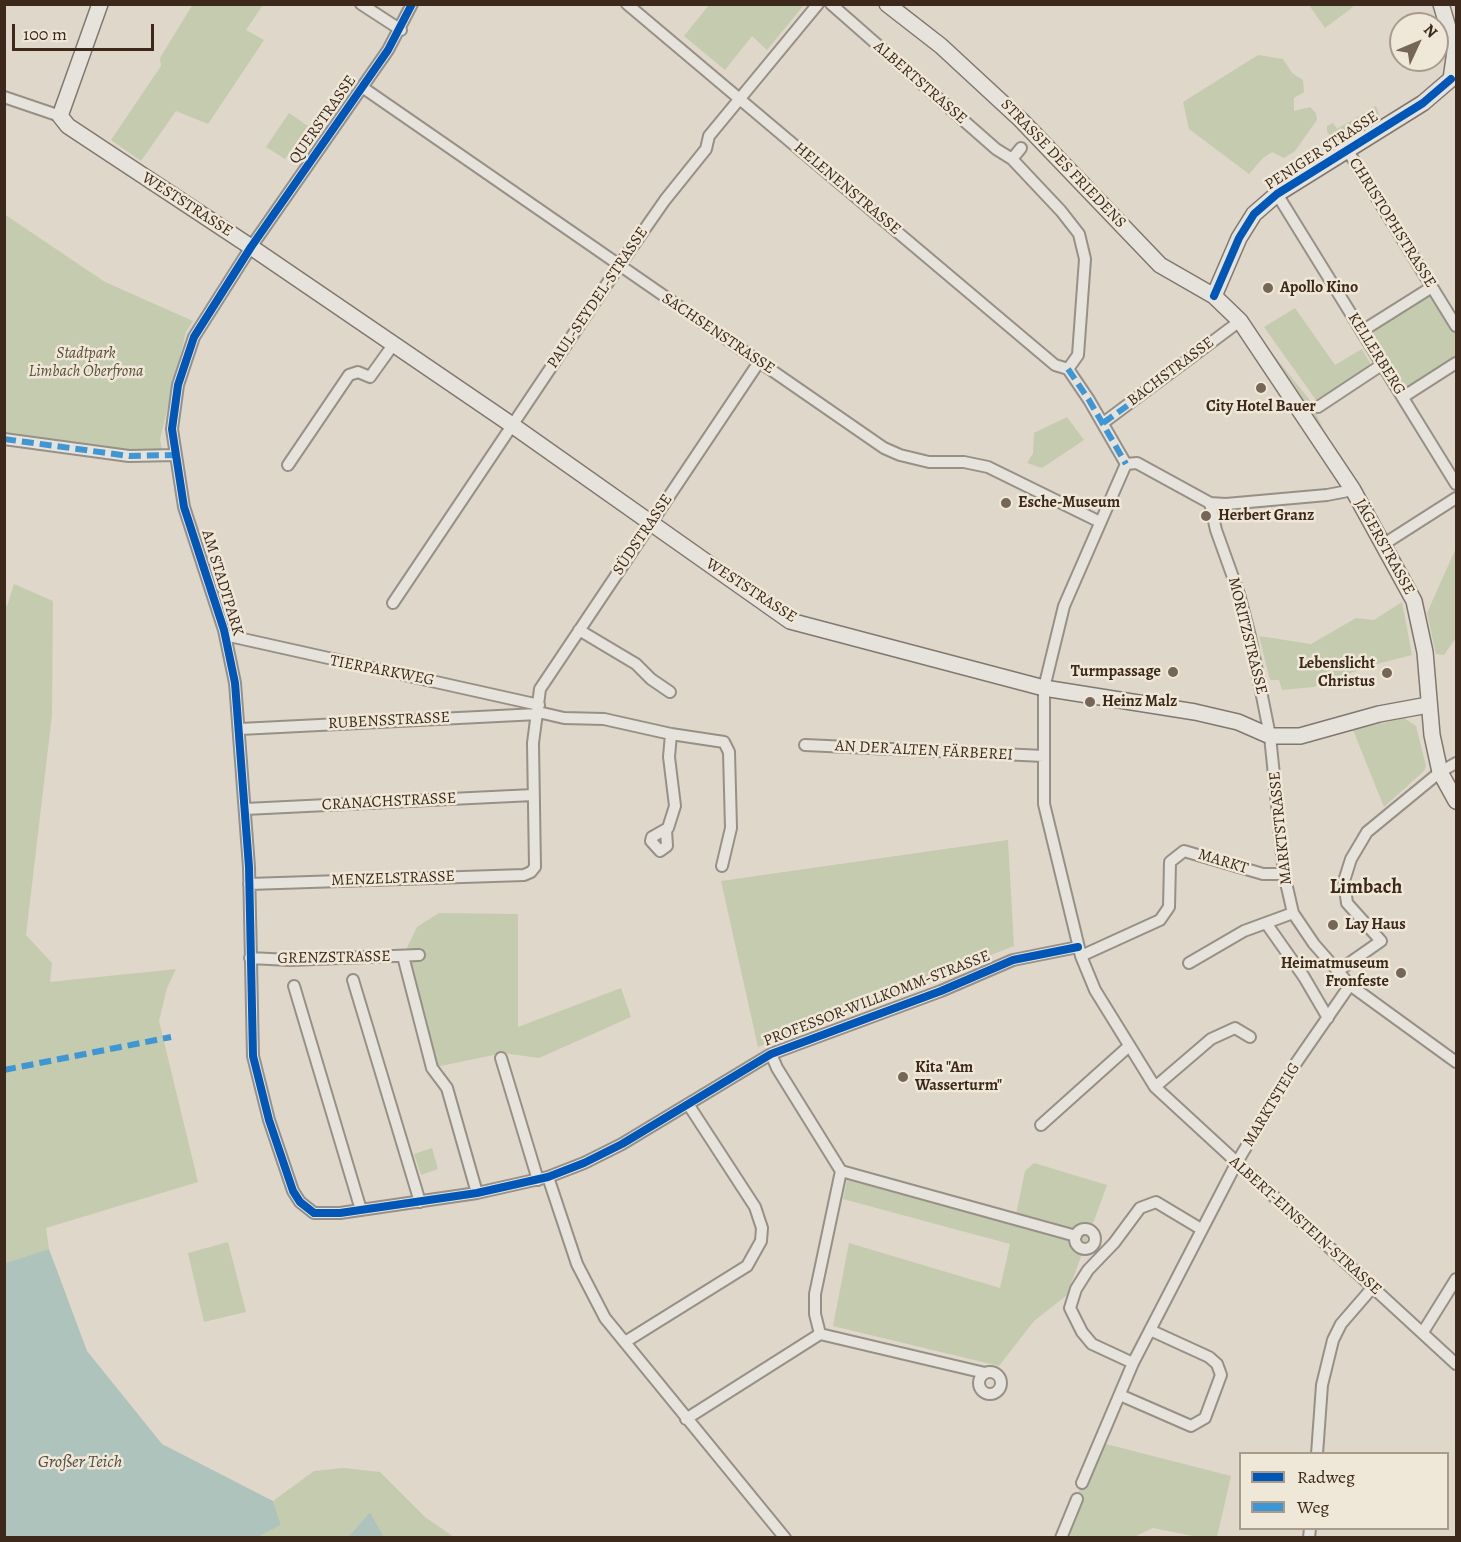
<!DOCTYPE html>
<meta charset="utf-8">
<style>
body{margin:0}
#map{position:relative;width:1461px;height:1542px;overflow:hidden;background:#dfd7c9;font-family:Alegreya,serif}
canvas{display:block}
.frame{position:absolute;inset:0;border:6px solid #3d291b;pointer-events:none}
.legend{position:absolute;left:1239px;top:1452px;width:210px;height:78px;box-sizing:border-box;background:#efe7d7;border:2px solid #a89b8c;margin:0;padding:8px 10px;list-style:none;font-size:18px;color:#3d291b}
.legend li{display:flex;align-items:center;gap:12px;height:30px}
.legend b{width:30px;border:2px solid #a89b8c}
.north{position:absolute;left:1389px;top:12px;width:60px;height:60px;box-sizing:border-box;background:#efe7d7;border:2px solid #a89b8c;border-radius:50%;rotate:46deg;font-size:16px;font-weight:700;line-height:24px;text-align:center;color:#3d291b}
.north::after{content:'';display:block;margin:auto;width:21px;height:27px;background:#766658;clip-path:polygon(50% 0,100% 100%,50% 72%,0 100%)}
.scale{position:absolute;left:12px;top:24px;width:142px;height:27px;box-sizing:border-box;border:3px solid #3d291b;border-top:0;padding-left:8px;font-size:18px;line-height:21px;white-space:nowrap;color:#3d291b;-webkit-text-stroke:4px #efe7d7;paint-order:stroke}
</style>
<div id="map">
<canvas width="1461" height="1542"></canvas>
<div class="frame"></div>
<ul class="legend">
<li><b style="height:8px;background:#0057b8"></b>Radweg</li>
<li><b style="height:8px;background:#3f96d4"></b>Weg</li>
</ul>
<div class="north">N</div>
<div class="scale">100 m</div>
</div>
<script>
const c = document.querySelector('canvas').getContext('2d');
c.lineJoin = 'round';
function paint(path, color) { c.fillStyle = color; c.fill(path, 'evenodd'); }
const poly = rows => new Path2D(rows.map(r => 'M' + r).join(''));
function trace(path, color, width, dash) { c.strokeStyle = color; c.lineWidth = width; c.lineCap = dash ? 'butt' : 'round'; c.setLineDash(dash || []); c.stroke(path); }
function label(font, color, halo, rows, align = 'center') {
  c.font = font + ' Alegreya,serif'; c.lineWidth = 5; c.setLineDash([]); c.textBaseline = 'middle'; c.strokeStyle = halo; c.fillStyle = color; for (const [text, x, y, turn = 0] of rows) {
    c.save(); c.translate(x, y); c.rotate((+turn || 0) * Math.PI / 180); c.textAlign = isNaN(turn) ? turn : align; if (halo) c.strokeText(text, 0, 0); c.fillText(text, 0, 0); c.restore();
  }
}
paint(poly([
 [193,4,263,5,246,30,264,40,208,124,176,111,141,161,111,140,161,66,160,58],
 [709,5,804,4,804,5,767,50,752,36,725,70,684,36],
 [1309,5,1351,5,1353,7,1325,28],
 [1258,55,1283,59,1292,73,1303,80,1304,92,1294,98,1294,111,1310,107,1316,113,1317,120,1295,151,1284,158,1272,152,1262,159,1249,174,1189,129,1183,102],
 [1376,106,1380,116,1378,120,1338,144,1327,132,1327,126,1333,123,1337,129],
 [289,113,308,126,285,159,266,147],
 [4,214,105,282,193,321,186,332,160,439,162,450,128,450,5,435],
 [1432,287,1456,326,1456,363,1403,397,1362,331],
 [1295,308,1335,365,1362,349,1372,366,1316,400,1264,327],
 [1265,344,1312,403,1328,441],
 [1067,417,1084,440,1042,468,1027,463,1033,453,1034,433],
 [1456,548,1456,638,1444,655,1436,654,1427,613],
 [14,584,53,601,52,715,26,935,52,963,50,982,176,969,167,988,159,1021,198,1182,46,1228,49,1249,5,1263,4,606,7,606],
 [1402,602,1412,655,1369,666,1314,687,1282,690,1279,680,1270,680,1259,636,1311,644,1356,618,1374,620],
 [1404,718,1416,726,1426,766,1424,771,1384,807,1353,730],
 [1008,840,1014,946,758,1047,721,881],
 [439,913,518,914,518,1027,621,988,631,1017,539,1058,503,1053,436,1067,403,956,417,927],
 [432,1148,438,1169,421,1175,414,1154],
 [1034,1163,1107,1185,1067,1295,1034,1321,999,1366,833,1326,849,1243,1000,1288,1010,1244,843,1199,847,1180,1014,1224,1025,1171],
 [228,1242,246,1312,204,1322,188,1253],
 [1098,1442,1231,1476,1217,1537,1198,1537,1153,1528,1134,1537,1061,1538],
 [344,1468,380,1472,425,1517,454,1537,384,1537,370,1512,348,1537,256,1538,281,1525,273,1501,314,1471]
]), '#c5cbae');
paint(poly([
 [49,1249,87,1351,162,1444,273,1501,281,1525,256,1538,5,1537,5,1263],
 [370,1512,384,1537,348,1537]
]), '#adc3bc');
const street = poly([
 [361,4,401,30],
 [412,4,388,50,251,247,194,337,178,385,172,429,184,507,224,630,235,683,249,867,253,1056,269,1120,293,1191,300,1202,314,1213,340,1213,477,1193,548,1177,584,1163,622,1144,771,1054,941,991,1013,960,1078,947],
 [627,4,1055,365,1068,369],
 [831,4,996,149,1012,159,1061,211,1079,234,1085,259,1078,355,1068,369],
 [362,87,884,448,900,455,929,462,964,462,988,467,1100,522],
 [4,97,60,116],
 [1348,151,1456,326],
 [1012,159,1021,148],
 [1277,194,1456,484],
 [1362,331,1432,287],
 [1068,369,1089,400,1126,464],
 [1403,397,1456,363],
 [1318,407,1383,364],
 [1103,423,1240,321],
 [4,439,129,456,176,455],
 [1126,464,1064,606,1044,688,1044,804,1081,956,1095,990,1155,1087,1456,1364],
 [1126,464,1137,463,1210,503,1226,504,1327,495,1353,490],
 [288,465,349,375,358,372,370,377,393,345],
 [1210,503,1216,530,1239,594,1250,636,1270,736,1284,874,1293,913,1314,944,1350,985,1456,1062],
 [1384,544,1456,498],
 [393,603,619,266,665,200,706,149,709,136,818,4],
 [579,630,636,664,651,679,670,692],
 [225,635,539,705],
 [538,712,564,718,604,719,671,734,669,757,675,806,668,828,652,837,651,841,660,851,667,846,666,830],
 [240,729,538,714],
 [671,734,724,742,729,752,731,828,722,866],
 [805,745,1044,756],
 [245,809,533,795],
 [249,884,524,875,531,872,535,867,533,743,540,689,759,362],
 [1266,923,1304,977,1328,1018],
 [403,956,432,1068,447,1088,477,1193],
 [1081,956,1160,920,1169,907,1170,862,1184,851,1263,874,1284,874],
 [250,958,290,960,419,955],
 [1189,963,1244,931,1293,913],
 [1338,971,1381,941,1347,903,1344,881,1351,859,1367,832,1440,772,1456,763],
 [353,980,420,1202],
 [294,986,361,1210],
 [771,1054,777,1068,841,1171,815,1294,815,1314,820,1334],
 [501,1058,538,1180],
 [1155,1087,1211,1039,1235,1028,1250,1037],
 [1041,1125,1128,1047],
 [841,1171,1076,1236],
 [548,1177,577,1264,605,1318,785,1538],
 '1075 1239a10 10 0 1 1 20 0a10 10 0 1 1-20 0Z',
 [1423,1332,1456,1279],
 [625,1342,747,1266,761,1241,762,1228,755,1207,688,1104],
 [1133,1363,1092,1344,1082,1332,1070,1308,1076,1289,1088,1270,1114,1243,1140,1208,1156,1202,1201,1229],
 '979 1383a11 11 0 1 1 22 0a11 11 0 1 1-22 0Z',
 [1120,1395,1191,1426,1205,1418,1221,1375,1217,1364,1209,1357,1150,1330],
 [686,1419,820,1334,985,1373],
 [1317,1454,1322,1385,1333,1340,1341,1324,1373,1287],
 [1082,1483,1133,1363,1236,1164,1294,1066,1350,985],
 [1061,1538,1077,1499],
 [1309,1538,1310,1528]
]);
const secondary = poly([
 [100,4,60,116,68,126,251,247,512,425,790,621,1044,688,1195,712,1238,722,1270,736,1300,736,1379,714,1428,705],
 [887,4,941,46,1021,120,1160,265,1214,296,1240,321,1353,490,1414,601,1425,652,1432,735,1440,772,1456,801],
 [1214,296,1239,238,1254,214,1277,194,1423,103,1451,79,1455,51,1441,4]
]);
trace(street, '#979086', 14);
trace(secondary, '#80786f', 18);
trace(street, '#e6e2dc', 10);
trace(secondary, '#e6e2dc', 15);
trace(poly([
 [1068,369,1089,400,1126,464],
 [1103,423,1134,401],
 [4,439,129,456,176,455],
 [4,1070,171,1037]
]), '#3f96d4', 6, [12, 6]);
trace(poly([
 [412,4,388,50,251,247,194,337,178,385,172,429,184,507,224,630,235,683,249,867,253,1056,269,1120,293,1191,300,1202,314,1213,340,1213,477,1193,548,1177,584,1163,622,1144,771,1054,941,991,1013,960,1078,947],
 [1214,296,1239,238,1254,214,1277,194,1423,103,1451,79]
]), '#0057b8', 8);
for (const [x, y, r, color] of [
 [1268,288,6,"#766658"],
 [1261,388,6,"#766658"],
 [1006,503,6,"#766658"],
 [1206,516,6,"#766658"],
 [1173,672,6,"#766658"],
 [1387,673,6,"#766658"],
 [1090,702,6,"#766658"],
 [1333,925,6,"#766658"],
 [1401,973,6,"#766658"],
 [903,1077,6,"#766658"]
]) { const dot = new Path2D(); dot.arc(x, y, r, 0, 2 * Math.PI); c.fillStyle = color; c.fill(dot); trace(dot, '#efe7d7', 2); }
label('16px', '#3d291b', '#efe7d7', [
 ["ALBERTSTRASSE",920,83,41],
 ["QUERSTRASSE",323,120,-55],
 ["PENIGER STRASSE",1322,151,-33],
 ["STRASSE DES FRIEDENS",1063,164,46],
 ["HELENENSTRASSE",847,189,40],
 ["WESTSTRASSE",187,205,33],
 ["CHRISTOPHSTRASSE",1392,223,58],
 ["PAUL-SEYDEL-STRASSE",598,298,-56],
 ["SACHSENSTRASSE",718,334,34],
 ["KELLERBERG",1376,354,58],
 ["BACHSTRASSE",1171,372,-37],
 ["SÜDSTRASSE",643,535,-56],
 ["JÄGERSTRASSE",1384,547,61],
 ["AM STADTPARK",222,583,73],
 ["WESTSTRASSE",751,591,33],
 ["MORITZSTRASSE",1247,636,76],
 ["TIERPARKWEG",382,671,11],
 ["RUBENSSTRASSE",389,721,-3],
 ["AN DER ALTEN FÄRBEREI",924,751,3],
 ["CRANACHSTRASSE",389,802,-3],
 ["MARKTSTRASSE",1281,828,-96],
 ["MARKT",1223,862,17],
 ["MENZELSTRASSE",393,879,-2],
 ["GRENZSTRASSE",334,958,-1],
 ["PROFESSOR-WILLKOMM-STRASSE",877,999,-21],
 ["MARKTSTEIG",1272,1105,-59],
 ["ALBERT-EINSTEIN-STRASSE",1305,1226,42]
]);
label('bold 16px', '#3d291b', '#efe7d7', [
 ["Apollo Kino",1280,288],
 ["City Hotel Bauer",1261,407,"center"],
 ["Esche-Museum",1018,503],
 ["Herbert Granz",1218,516],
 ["Lebenslicht",1375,664,"right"],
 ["Christus",1375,682,"right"],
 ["Turmpassage",1161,672,"right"],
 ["Heinz Malz",1102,702],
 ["Lay Haus",1345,925],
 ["Heimatmuseum",1389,964,"right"],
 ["Fronfeste",1389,982,"right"],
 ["Kita \"Am",915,1068],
 ["Wasserturm\"",915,1086]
], 'left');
label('italic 16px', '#5a4f3a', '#efe7d7', [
 ["Stadtpark",86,354],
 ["Limbach Oberfrona",86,372]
]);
label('italic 18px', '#544d42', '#efe7d7', [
 ["Großer Teich",80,1463]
]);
label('bold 20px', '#3d291b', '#efe7d7', [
 ["Limbach",1366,888]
]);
</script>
